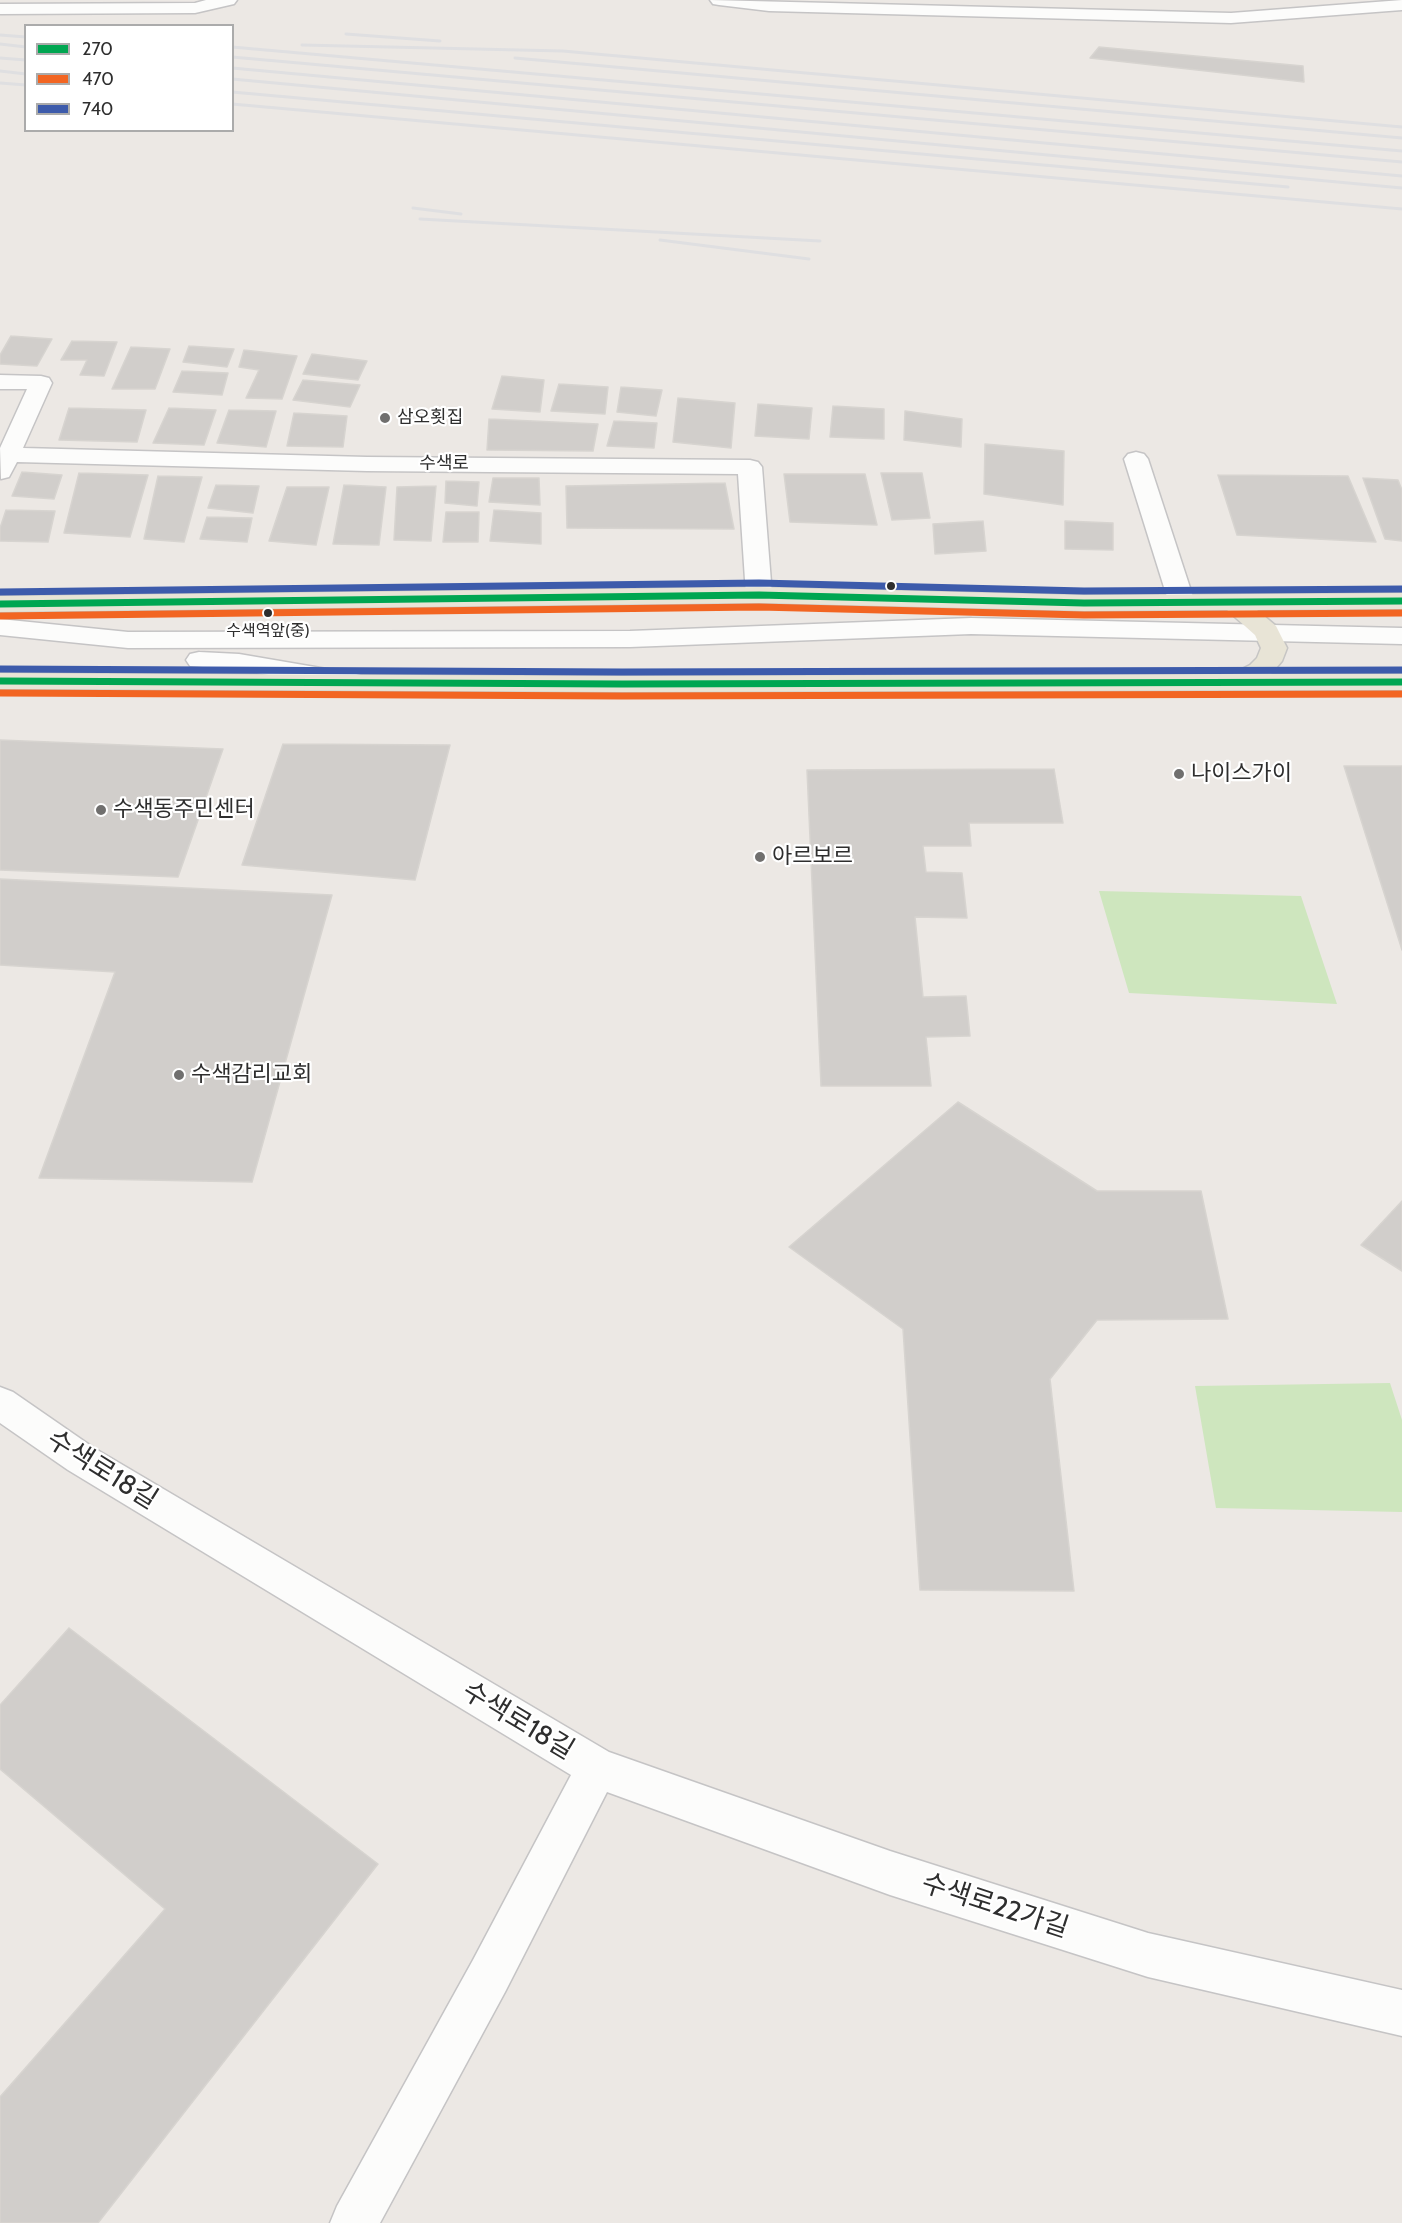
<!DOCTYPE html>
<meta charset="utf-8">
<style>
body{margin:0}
#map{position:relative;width:1402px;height:2223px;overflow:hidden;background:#ece8e4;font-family:Cabin,sans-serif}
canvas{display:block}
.legend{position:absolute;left:24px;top:24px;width:210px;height:108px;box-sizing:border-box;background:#fff;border:2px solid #ababab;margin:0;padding:8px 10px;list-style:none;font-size:18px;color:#2e2e2e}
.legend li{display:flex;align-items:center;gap:12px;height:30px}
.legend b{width:30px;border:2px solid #ababab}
</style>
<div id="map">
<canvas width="1402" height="2223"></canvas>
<ul class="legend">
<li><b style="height:8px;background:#00a651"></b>270</li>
<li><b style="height:8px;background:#f26522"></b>470</li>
<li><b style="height:8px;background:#3d5bab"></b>740</li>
</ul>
</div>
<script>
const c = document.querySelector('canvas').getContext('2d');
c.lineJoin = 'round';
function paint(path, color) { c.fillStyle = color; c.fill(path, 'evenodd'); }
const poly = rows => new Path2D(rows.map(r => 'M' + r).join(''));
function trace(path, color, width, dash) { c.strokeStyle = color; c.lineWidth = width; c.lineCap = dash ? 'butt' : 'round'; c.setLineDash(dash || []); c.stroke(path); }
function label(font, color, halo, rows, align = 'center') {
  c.font = font + ' Cabin,"Noto Sans KR",sans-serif'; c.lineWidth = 4.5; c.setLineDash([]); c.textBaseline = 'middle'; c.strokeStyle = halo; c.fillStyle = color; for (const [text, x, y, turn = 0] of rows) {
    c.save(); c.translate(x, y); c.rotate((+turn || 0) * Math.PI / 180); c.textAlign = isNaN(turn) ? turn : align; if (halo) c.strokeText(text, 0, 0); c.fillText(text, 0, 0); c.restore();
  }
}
paint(poly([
 [1099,891,1301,896,1337,1004,1129,993],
 [1390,1383,1402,1420,1402,1512,1216,1508,1195,1386]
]), '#cee6be');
const building = poly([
 [1099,47,1303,66,1304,82,1090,58,1099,47],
 [11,336,52,339,37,366,0,364,0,355,11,336],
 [72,341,117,342,104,376,80,375,87,360,61,360,72,341],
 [189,346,234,349,227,367,183,362,189,346],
 [131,347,170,349,155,389,112,389,131,347],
 [244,350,297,356,282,399,246,398,259,370,239,367,244,350],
 [312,354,367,361,358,380,303,374,312,354],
 [182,371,228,373,222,395,173,392,182,371],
 [502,376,544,380,540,412,492,409,502,376],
 [303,380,360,385,350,407,293,400,303,380],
 [559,384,608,387,605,414,551,411,559,384],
 [621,387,662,390,656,416,617,412,621,387],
 [678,398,735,403,731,448,673,442,678,398],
 [758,404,812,408,809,439,755,436,758,404],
 [833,406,884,409,884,439,830,437,833,406],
 [69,408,146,410,137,442,59,440,69,408],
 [169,408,216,410,204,445,153,443,169,408],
 [229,410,276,411,266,447,217,443,229,410],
 [905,411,962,419,961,447,904,440,905,411],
 [294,413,347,416,343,447,287,446,294,413],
 [489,419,598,424,593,451,487,450,489,419],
 [614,421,657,423,654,448,607,446,614,421],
 [985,444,1064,451,1063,505,984,494,985,444],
 [22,472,62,475,54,499,12,496,22,472],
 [79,473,148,475,130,537,64,533,79,473],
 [881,473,922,473,930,518,892,520,881,473],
 [784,474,865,474,877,525,790,522,784,474],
 [1218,475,1348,476,1376,542,1237,535,1218,475],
 [158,476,202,477,184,542,144,539,158,476],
 [493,478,539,478,540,505,489,502,493,478],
 [1363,478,1398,480,1402,490,1402,541,1385,539,1363,478],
 [446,481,479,482,477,506,445,503,446,481],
 [725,483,734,529,567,528,566,486,725,483],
 [216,485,259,486,253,513,208,508,216,485],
 [344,485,386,487,379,545,333,544,344,485],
 [436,486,431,541,394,540,397,487,436,486],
 [287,487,329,487,316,545,269,541,287,487],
 [6,510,55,511,48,542,0,541,0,528,6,510],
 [494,510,541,513,541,544,490,541,494,510],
 [446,512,479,512,478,542,443,542,446,512],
 [207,517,252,518,247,542,200,539,207,517],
 [983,521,986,551,935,554,933,524,983,521],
 [1065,521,1113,523,1113,550,1065,549,1065,521],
 [0,740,223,749,178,877,0,870,0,740],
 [283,744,450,745,415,880,242,865,283,744],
 [1344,766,1402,766,1402,950,1344,766],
 [1054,769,1063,823,969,823,971,846,923,846,926,872,962,873,967,918,915,917,923,997,966,996,970,1036,926,1037,931,1086,821,1086,807,770,1054,769],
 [0,879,332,895,252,1182,39,1178,115,972,0,965,0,879],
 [958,1102,1097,1191,1201,1191,1228,1319,1097,1320,1050,1379,1074,1591,920,1590,903,1329,789,1247,958,1102],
 [1402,1201,1402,1271,1361,1245,1402,1201],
 [69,1628,378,1864,98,2223,0,2223,0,2097,165,1909,0,1769,0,1705,69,1628]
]);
paint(building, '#d1cecb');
trace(building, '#d7d4d0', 1.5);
const minor = poly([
 [206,0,237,0,234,4,195,13,0,14,0,4,195,3,206,0],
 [710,0,1231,13,1402,0,1402,10,1231,23,769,11,719,5,713,4,710,0],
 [0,375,41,376,49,378,52,383,23,448,367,457,750,460,758,462,762,467,772,595,768,600,759,603,750,600,746,595,738,474,367,471,17,462,9,477,1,479,0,448,27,389,0,389,0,375],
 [1136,452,1144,454,1148,459,1194,600,1190,605,1181,608,1172,605,1168,600,1124,459,1128,454,1136,452],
 [971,618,1402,628,1402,644,971,634,630,647,128,648,0,635,0,619,128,632,630,631,971,618],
 [199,652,239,654,356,674,366,676,369,682,366,688,356,690,239,670,190,666,186,660,190,654,199,652],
 [0,1387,13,1392,94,1448,609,1752,890,1851,1148,1933,1402,1990,1402,2036,1148,1977,890,1895,607,1792,505,1992,380,2223,330,2223,337,2206,473,1960,571,1775,68,1470,0,1423,0,1387]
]);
const major = poly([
 [759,587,1084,595,1402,593,1402,609,1257,610,1276,626,1287,648,1282,661,1271,674,1402,674,1402,690,622,692,0,689,0,673,622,676,1232,674,1250,665,1257,658,1261,648,1255,635,1227,610,1084,611,759,603,0,612,0,596,759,587]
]);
trace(minor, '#c5c4c5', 3);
trace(major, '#c6c5c4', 3);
paint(minor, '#fcfcfb');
paint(major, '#e8e4d6');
trace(poly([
 [346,34,440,41],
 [0,35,26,37],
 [0,44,26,47],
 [302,45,563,51,1402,127],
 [232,47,1402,151],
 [232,57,1402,162],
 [0,58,26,60],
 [515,58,1402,138],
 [232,68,1402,176],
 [0,71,26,74],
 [232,79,1402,188],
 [0,83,26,85],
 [232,92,1288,187],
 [232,104,1402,209],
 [413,208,461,214],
 [420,219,820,241],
 [660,240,809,259]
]), '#dfdfe1', 3);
trace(poly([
 [0,604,759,595,1084,603,1402,601],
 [0,681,622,684,1402,682]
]), '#00a651', 7);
trace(poly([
 [0,616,759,607,1084,615,1402,613],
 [0,693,622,696,1402,694]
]), '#f26522', 7);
trace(poly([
 [0,592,759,583,1084,591,1402,589],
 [0,669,622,672,1402,670]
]), '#3d5bab', 7);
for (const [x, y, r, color] of [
 [385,418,6,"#706f6e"],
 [891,586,5,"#2e2e2e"],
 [268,613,5,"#2e2e2e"],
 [1179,774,6,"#706f6e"],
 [101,810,6,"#706f6e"],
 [760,857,6,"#706f6e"],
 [179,1075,6,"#706f6e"]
]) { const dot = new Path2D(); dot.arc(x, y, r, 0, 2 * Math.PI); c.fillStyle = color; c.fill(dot); trace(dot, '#fff', 2); }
label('16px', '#2e2e2e', '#fff', [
 ["수색역앞(중)",268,631]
]);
label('18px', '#2e2e2e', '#fff', [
 ["삼오횟집",397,418]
], 'left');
label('18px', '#2e2e2e', '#fff', [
 ["수색로",444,464]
]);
label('22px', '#2e2e2e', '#fff', [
 ["나이스가이",1191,774],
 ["수색동주민센터",113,810],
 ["아르보르",772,857],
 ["수색감리교회",191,1075]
], 'left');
label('27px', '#2e2e2e', '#fff', [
 ["수색로18길",102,1470,32],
 ["수색로18길",518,1721,31],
 ["수색로22가길",995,1906,18]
]);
</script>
